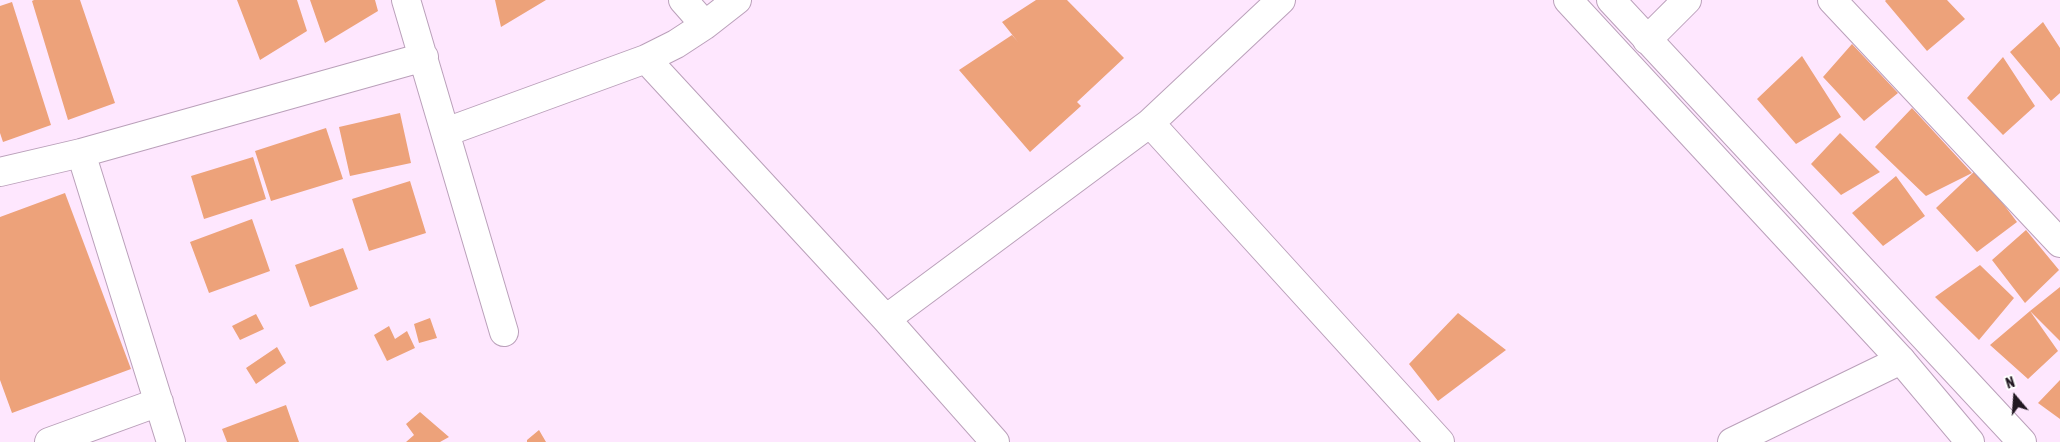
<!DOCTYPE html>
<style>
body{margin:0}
#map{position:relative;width:2060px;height:442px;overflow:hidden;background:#fee7fe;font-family:"Asap Condensed",sans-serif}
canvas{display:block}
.north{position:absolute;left:1990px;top:372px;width:50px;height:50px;-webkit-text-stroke:4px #fff;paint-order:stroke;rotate:342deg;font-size:14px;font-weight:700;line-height:20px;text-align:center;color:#211721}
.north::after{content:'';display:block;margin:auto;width:18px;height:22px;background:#211721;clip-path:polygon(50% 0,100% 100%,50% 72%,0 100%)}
</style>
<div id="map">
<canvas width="2060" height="442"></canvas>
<div class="north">N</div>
</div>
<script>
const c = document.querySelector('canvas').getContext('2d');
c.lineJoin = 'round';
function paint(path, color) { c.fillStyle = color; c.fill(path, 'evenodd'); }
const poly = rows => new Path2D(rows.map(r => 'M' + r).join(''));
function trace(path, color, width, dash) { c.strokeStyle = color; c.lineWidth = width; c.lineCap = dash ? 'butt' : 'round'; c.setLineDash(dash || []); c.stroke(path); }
paint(poly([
 [34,0,80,0,115,103,68,120,32,1],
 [237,0,297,0,307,31,260,60],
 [310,0,375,0,378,11,325,43],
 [495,0,546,0,501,27],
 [1036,0,1067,0,1124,58,1077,102,1081,106,1030,152,959,70,1012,35,1018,42,1002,22],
 [1886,0,1947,0,1965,19,1927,51,1885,1],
 [12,2,51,125,3,142,0,133,0,6],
 [2043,22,2060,48,2060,93,2051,101,2010,52],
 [1852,44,1898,93,1864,121,1823,77],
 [1802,56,1841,117,1796,144,1757,99],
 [2003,57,2035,106,2003,135,1967,98],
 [1912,108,1972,173,1926,196,1875,147],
 [400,113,411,163,350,176,339,127],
 [326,128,343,179,271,201,255,151],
 [1840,133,1880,172,1841,195,1811,164],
 [253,157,266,199,204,219,191,176],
 [1977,169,2017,222,1977,252,1936,208],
 [1896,176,1925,216,1883,246,1852,213],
 [410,181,426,233,369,251,352,199],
 [65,193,131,369,12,413,0,380,0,217],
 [252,219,270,271,209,293,190,242],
 [2026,230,2059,270,2025,303,1992,260],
 [343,248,358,289,310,307,295,265],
 [1980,265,2014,298,1979,340,1935,297],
 [2060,287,2060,341,2030,311,2058,351,2028,379,1990,345,2030,311],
 [1458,313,1506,350,1438,401,1409,364],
 [256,314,264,329,240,340,232,326],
 [430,318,437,338,419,343,414,324],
 [389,326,395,339,407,331,415,348,387,361,374,335],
 [277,347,286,363,256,384,246,368],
 [2060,380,2060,419,2038,403],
 [286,405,299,442,227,442,222,429],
 [420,412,449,437,440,442,406,442,414,435,406,424],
 [539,430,546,442,527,442,527,440]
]), '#eda27a');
const minor = poly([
 [406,0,504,332],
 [683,0,705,25],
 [1832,0,2060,243],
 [1647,40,1687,0],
 [646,59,886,319,995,442],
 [1150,123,1440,442],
 [446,132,646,59,676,44,705,25,737,0],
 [81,153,171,442],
 [0,172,81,153,424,57],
 [886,319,1150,123,1281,0],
 [49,442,159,402],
 [1732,442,1901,360]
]);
const tertiary = poly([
 [1568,0,1901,360,1970,442],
 [1611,0,2022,442]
]);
trace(minor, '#baa0ba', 30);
trace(tertiary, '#baa0ba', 30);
trace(minor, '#fff', 28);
trace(tertiary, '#fff', 28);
</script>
